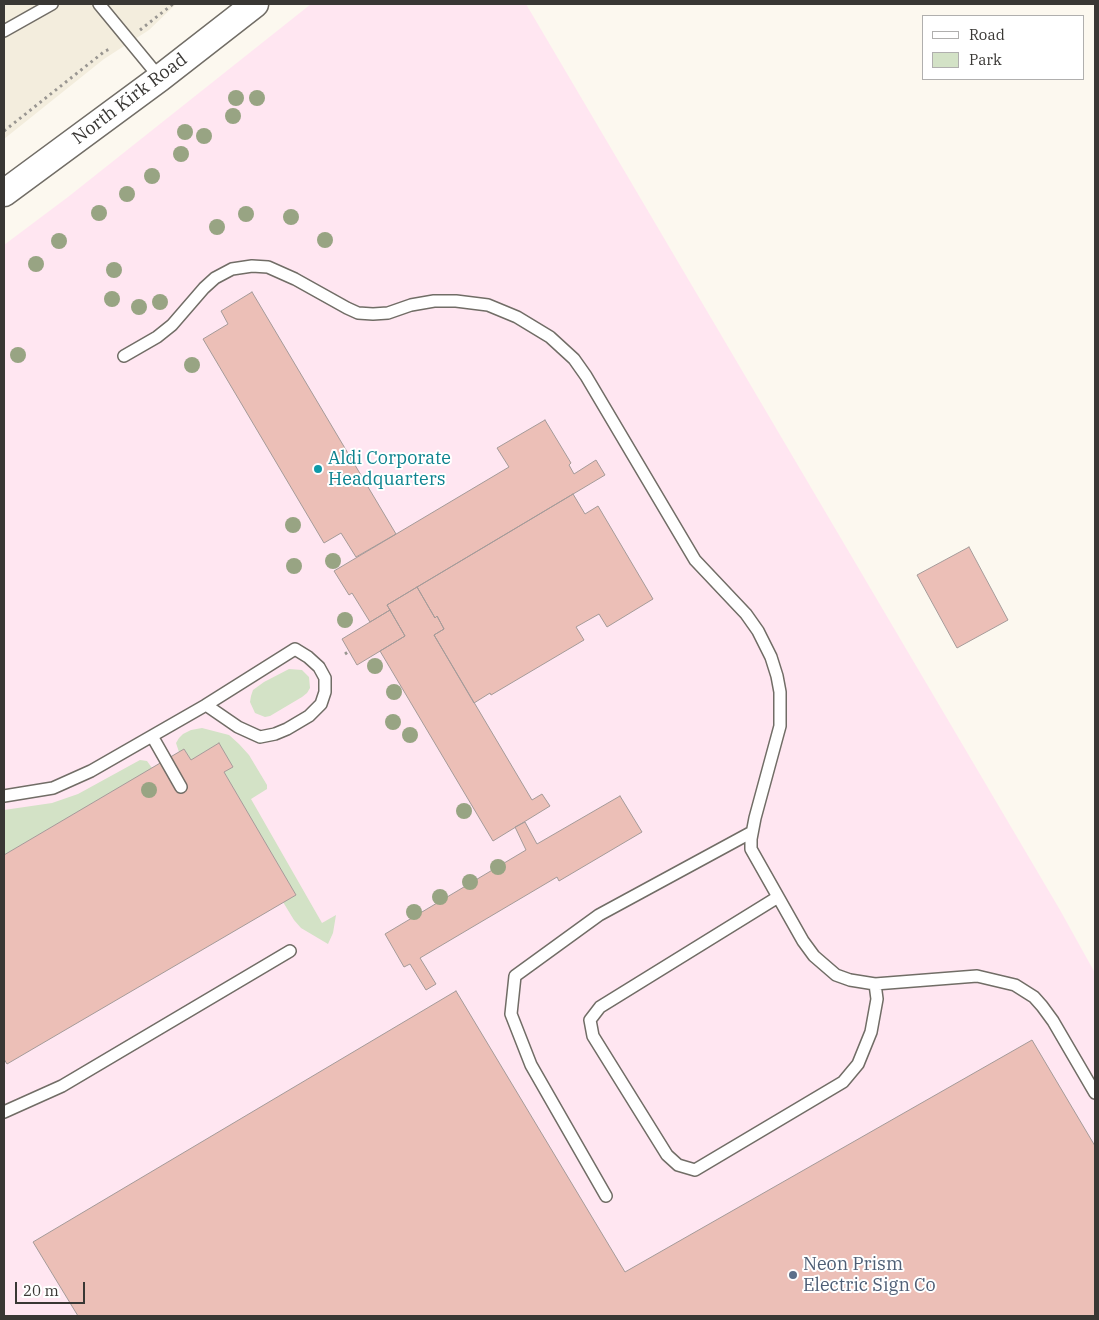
<!DOCTYPE html>
<style>
body{margin:0}
#map{position:relative;width:1099px;height:1320px;overflow:hidden;background:#fcf8ef;font-family:"IBM Plex Serif",serif}
canvas{display:block}
.frame{position:absolute;inset:0;border:5px solid #393734;pointer-events:none}
.legend{position:absolute;left:922px;top:15px;width:162px;height:65px;box-sizing:border-box;background:#fff;border:1px solid #b0afae;margin:0;padding:6px 9px;list-style:none;font-size:15px;color:#393734}
.legend li{display:flex;align-items:center;gap:10px;height:25px}
.legend b{width:25px;border:1px solid #b0afae}
.scale{position:absolute;left:15px;top:1282px;width:70px;height:22px;box-sizing:border-box;border:2px solid #393734;border-top:0;padding-left:6px;font-size:15px;line-height:18px;white-space:nowrap;color:#393734;-webkit-text-stroke:4px #fff;paint-order:stroke}
</style>
<div id="map">
<canvas width="1099" height="1320"></canvas>
<div class="frame"></div>
<ul class="legend">
<li><b style="height:6px;background:#fff"></b>Road</li>
<li><b style="height:14px;background:#d3e2c6"></b>Park</li>
</ul>
<div class="scale">20 m</div>
</div>
<script>
const c = document.querySelector('canvas').getContext('2d');
c.lineJoin = 'round';
function paint(path, color) { c.fillStyle = color; c.fill(path, 'evenodd'); }
const poly = rows => new Path2D(rows.map(r => 'M' + r).join(''));
function trace(path, color, width, dash) { c.strokeStyle = color; c.lineWidth = width; c.lineCap = dash ? 'butt' : 'round'; c.setLineDash(dash || []); c.stroke(path); }
function label(font, color, halo, rows, align = 'center') {
  c.font = font + ' "IBM Plex Serif",serif'; c.lineWidth = 4; c.setLineDash([]); c.textBaseline = 'middle'; c.strokeStyle = halo; c.fillStyle = color; for (const [text, x, y, turn = 0] of rows) {
    c.save(); c.translate(x, y); c.rotate((+turn || 0) * Math.PI / 180); c.textAlign = isNaN(turn) ? turn : align; if (halo) c.strokeText(text, 0, 0); c.fillText(text, 0, 0); c.restore();
  }
}
paint(poly([
 [4,4,176,4,149,30,104,59,4,139]
]), '#f3eddd');
paint(poly([
 [311,4,526,4,1060,910,1095,973,1095,1316,4,1316,4,245,68,197]
]), '#ffe6f1');
paint(poly([
 [289,669,302,670,309,677,310,688,307,693,302,697,270,716,265,717,255,713,250,702,251,696,253,690,264,682],
 [202,728,229,735,239,744,249,755,267,785,267,789,251,799,322,923,336,915,333,933,328,944,301,928,294,920,283,902,296,895,224,772,233,767,219,743,191,760,184,749,179,752,176,743,179,738,183,734,191,730],
 [140,760,147,761,152,768,4,855,4,810,52,803,78,794]
]), '#d3e2c6');
const building = poly([
 [252,292,396,534,356,557,341,533,324,543,203,339,228,324,221,311,252,292],
 [545,420,571,463,569,465,574,474,596,460,605,475,387,605,390,610,370,622,352,593,349,595,334,571,509,467,497,448,545,420],
 [573,494,585,514,598,506,653,599,607,627,599,614,576,627,584,640,491,695,490,693,474,703,434,635,444,629,437,616,435,618,417,587,573,494],
 [969,547,1008,620,957,648,917,575,969,547],
 [417,587,435,618,437,616,444,629,434,635,532,800,542,794,550,806,493,841,380,651,405,636,387,605,417,587],
 [390,610,405,636,357,665,342,639,390,610],
 [219,743,233,767,224,772,296,895,7,1064,4,1059,4,855,184,749,191,760,219,743],
 [620,796,642,832,559,881,557,877,420,958,436,984,426,990,410,964,404,967,385,934,526,850,515,827,525,822,537,844,620,796],
 [456,991,625,1272,1032,1040,1095,1146,1095,1316,78,1316,33,1242,456,991]
]);
paint(building, '#ecbfb7');
trace(building, '#a59b99', 1);
const service = poly([
 [99,4,160,78],
 [4,31,52,4],
 [124,356,157,337,172,325,204,288,215,278,232,269,252,266,268,267,295,279,347,308,358,313,373,314,388,313,411,305,434,301,456,301,488,305,517,317,550,337,574,359,586,376,695,560,746,614,758,631,771,657,777,676,780,692,780,726,755,818,751,839,751,849,803,941,814,956,836,975,850,980,875,984,977,976,1015,985,1034,997,1042,1006,1053,1021,1095,1093],
 [152,736,181,787],
 [4,796,53,788,91,771,206,705,295,649,308,657,319,667,325,678,325,692,321,704,309,716,287,729,275,734,260,737,238,727,206,705],
 [778,897,600,1007,590,1020,593,1036,667,1155,678,1165,695,1170,843,1082,858,1064,871,1032,877,999,875,984],
 [4,1112,62,1086,290,951],
 [606,1196,531,1065,511,1014,515,976,599,915,752,832]
]);
const tertiary = poly([
 [4,193,160,78,255,4]
]);
trace(service, '#716d66', 14);
trace(tertiary, '#716d66', 29);
trace(poly([
 [140,30,173,4],
 [4,131,105,51,112,48],
 [345,654,348,652]
]), '#999691', 3, [2.5, 4]);
trace(service, '#fff', 11);
trace(tertiary, '#fff', 26);
c.fillStyle = '#98a483';
for (const [x, y] of [
 [236,98],
 [257,98],
 [233,116],
 [185,132],
 [204,136],
 [181,154],
 [152,176],
 [127,194],
 [99,213],
 [246,214],
 [291,217],
 [217,227],
 [325,240],
 [59,241],
 [36,264],
 [114,270],
 [112,299],
 [160,302],
 [139,307],
 [18,355],
 [192,365],
 [293,525],
 [333,561],
 [294,566],
 [345,620],
 [375,666],
 [394,692],
 [393,722],
 [410,735],
 [149,790],
 [464,811],
 [498,867],
 [470,882],
 [440,897],
 [414,912]
]) { c.beginPath(); c.arc(x, y, 8, 0, 2 * Math.PI); c.fill(); }
for (const [x, y, r, color] of [
 [318,469,5,"#0f9aa8"],
 [793,1275,5,"#5c6f8a"]
]) { const dot = new Path2D(); dot.arc(x, y, r, 0, 2 * Math.PI); c.fillStyle = color; c.fill(dot); trace(dot, '#fff', 2); }
label('18px', '#393734', '#fff', [
 ["North Kirk Road",130,99,-37]
]);
label('18px', '#0d838f', '#fff', [
 ["Aldi Corporate",328,459],
 ["Headquarters",328,480]
], 'left');
label('18px', '#4e5e75', '#fff', [
 ["Neon Prism",803,1265],
 ["Electric Sign Co",803,1286]
], 'left');
</script>
